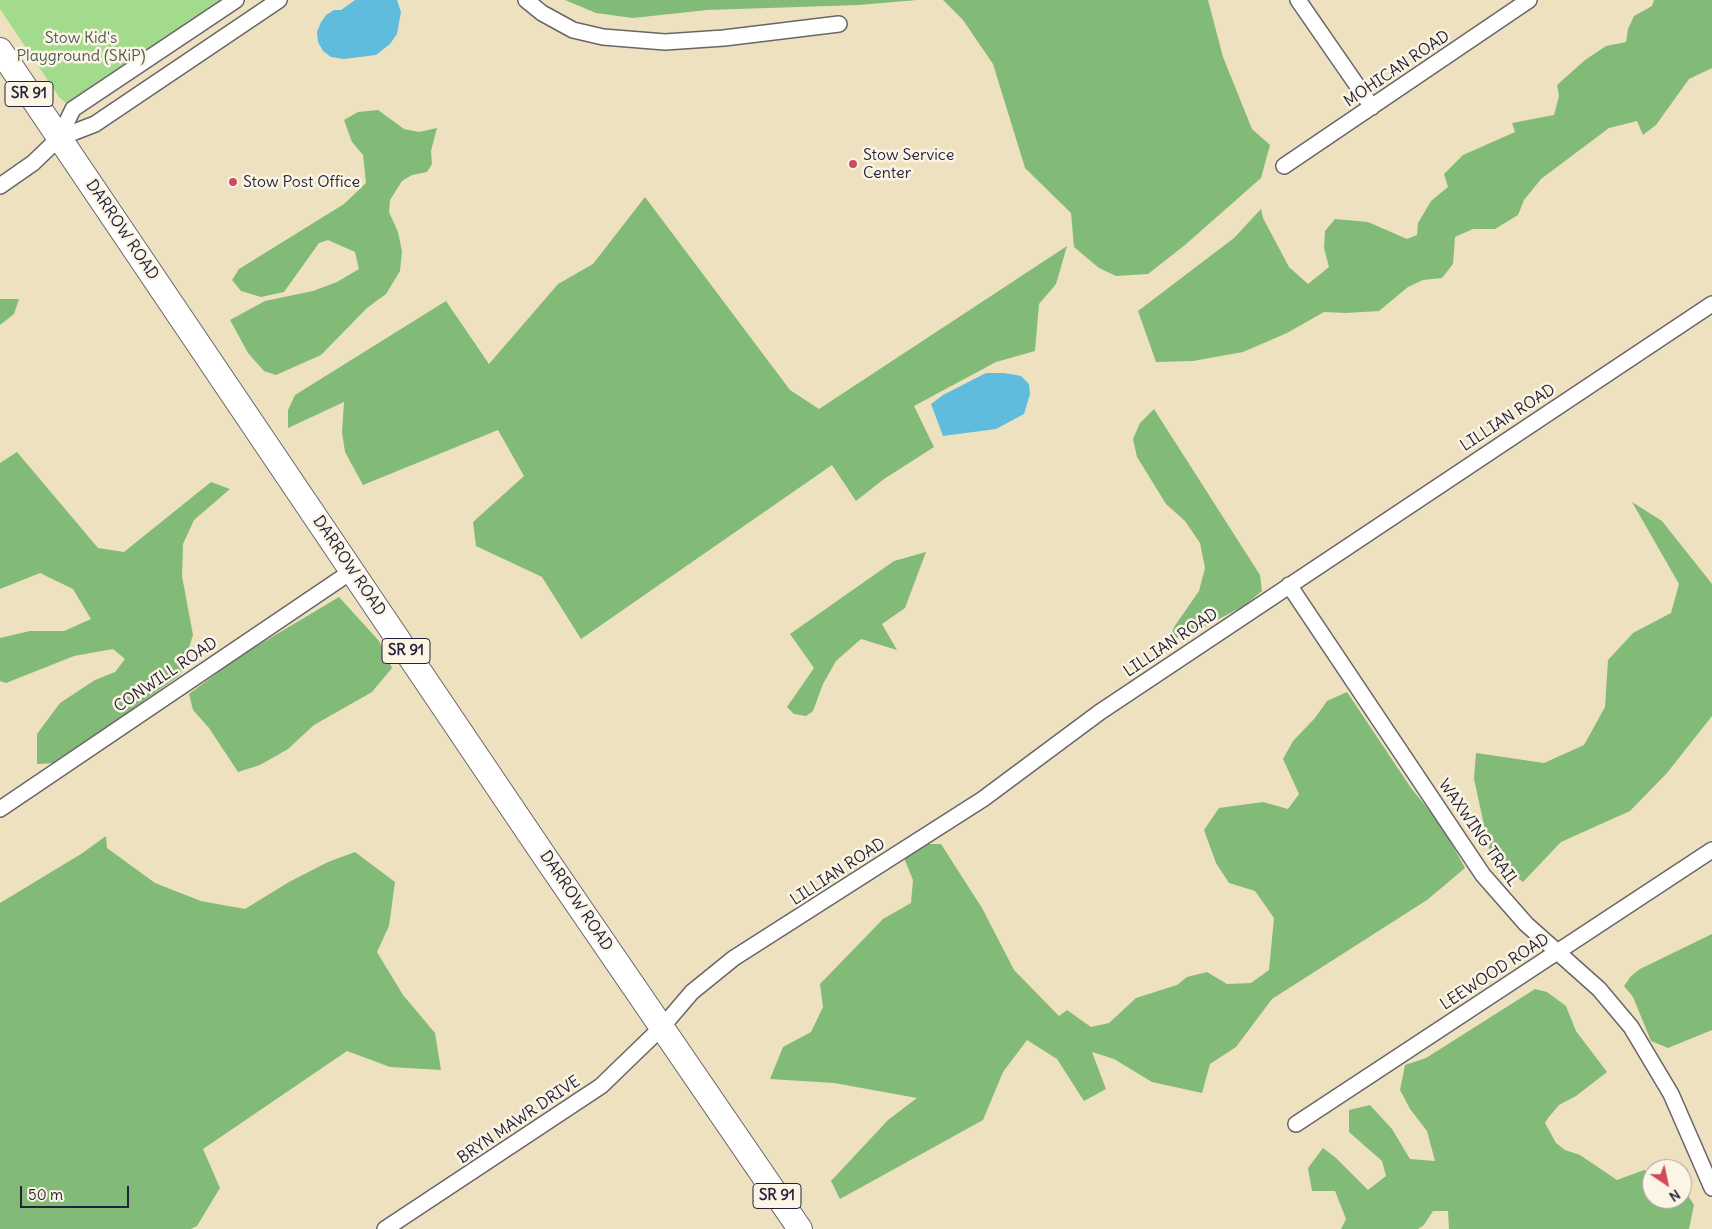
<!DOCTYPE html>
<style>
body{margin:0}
#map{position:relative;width:1712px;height:1229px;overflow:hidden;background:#eee1bf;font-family:Delius,sans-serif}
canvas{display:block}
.north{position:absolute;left:1642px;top:1159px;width:50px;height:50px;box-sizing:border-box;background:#fcf5e5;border:1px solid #a5a1a1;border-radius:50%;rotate:146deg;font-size:14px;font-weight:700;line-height:20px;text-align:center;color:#22223b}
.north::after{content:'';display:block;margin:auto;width:18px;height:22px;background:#d1495b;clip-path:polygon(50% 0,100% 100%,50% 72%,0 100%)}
.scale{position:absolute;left:20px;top:1186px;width:109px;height:22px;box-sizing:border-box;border:2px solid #22223b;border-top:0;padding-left:6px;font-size:15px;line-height:18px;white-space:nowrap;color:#22223b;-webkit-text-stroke:4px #fcf5e5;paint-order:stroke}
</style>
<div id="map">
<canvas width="1712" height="1229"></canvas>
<div class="north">N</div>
<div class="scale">50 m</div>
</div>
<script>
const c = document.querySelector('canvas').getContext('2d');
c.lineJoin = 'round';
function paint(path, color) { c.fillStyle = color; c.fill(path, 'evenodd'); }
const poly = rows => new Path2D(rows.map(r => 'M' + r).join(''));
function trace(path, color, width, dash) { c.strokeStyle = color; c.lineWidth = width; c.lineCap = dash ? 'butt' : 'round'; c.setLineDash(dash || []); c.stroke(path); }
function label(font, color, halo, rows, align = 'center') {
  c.font = font + ' Delius,sans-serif'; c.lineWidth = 5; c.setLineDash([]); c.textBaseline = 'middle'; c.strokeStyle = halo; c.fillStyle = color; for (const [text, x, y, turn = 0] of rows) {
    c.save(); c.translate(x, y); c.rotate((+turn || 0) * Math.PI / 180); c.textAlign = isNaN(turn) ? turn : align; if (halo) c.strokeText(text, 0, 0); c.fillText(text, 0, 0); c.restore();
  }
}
paint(poly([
 [0,0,236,0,73,109,59,97,0,9]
]), '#a3db8c');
paint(poly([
 [565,0,917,0,859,5,707,10,633,18,596,13],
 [943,0,1208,0,1223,57,1252,129,1270,145,1261,178,1185,245,1148,274,1116,276,1099,268,1074,247,1071,213,1025,168,993,64,963,20],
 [1654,0,1712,0,1712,68,1689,79,1656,125,1643,135,1637,121,1609,128,1541,179,1524,200,1518,215,1495,229,1473,229,1455,237,1453,264,1442,278,1423,280,1408,287,1379,311,1346,313,1324,312,1287,333,1243,352,1193,361,1156,362,1138,311,1234,238,1261,209,1263,218,1289,267,1308,284,1329,267,1324,248,1325,231,1335,219,1368,222,1407,239,1417,235,1418,223,1431,201,1448,187,1444,174,1463,155,1515,132,1512,123,1554,115,1559,96,1557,85,1585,60,1606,46,1626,42,1628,29,1634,16,1652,6],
 [378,110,404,129,419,132,437,128,431,151,432,164,427,172,412,175,402,181,390,200,389,212,398,232,402,251,400,271,386,294,367,308,321,355,276,375,264,371,248,353,230,320,265,301,313,291,337,282,359,269,355,252,328,240,319,243,284,292,261,297,241,291,232,280,239,269,344,204,366,183,363,155,352,142,344,120,358,112],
 [645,197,790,390,819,409,1067,246,1056,284,1039,304,1035,351,996,362,914,406,934,447,884,479,856,501,832,465,581,639,542,577,476,546,473,522,524,476,498,430,363,485,345,452,342,432,344,402,288,428,288,410,295,395,446,301,489,364,558,284,593,264],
 [0,299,19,299,14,314,0,325],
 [1154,409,1260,575,1262,591,1244,606,1207,625,1170,641,1174,627,1199,591,1205,568,1200,543,1185,521,1166,504,1137,457,1133,439,1140,423],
 [17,452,98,548,124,552,211,482,230,489,194,520,183,544,182,576,193,635,180,675,57,763,37,764,37,734,60,703,95,680,115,672,125,659,113,649,74,656,6,683,0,681,0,638,30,631,64,631,91,619,73,589,40,573,0,589,0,463],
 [1632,502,1662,521,1712,584,1712,716,1667,773,1630,811,1561,842,1523,882,1491,857,1474,779,1476,753,1544,763,1584,745,1605,707,1608,660,1633,633,1671,613,1679,584],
 [926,552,905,608,882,624,897,650,861,639,836,661,823,684,813,711,806,716,794,714,787,707,814,668,790,634,894,561],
 [339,597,379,641,392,668,372,692,314,725,288,749,260,765,238,772,209,728,193,710,189,694,240,656],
 [1347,692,1411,788,1442,826,1465,868,1427,900,1272,999,1236,1047,1210,1064,1202,1093,1152,1082,1114,1059,1092,1052,1106,1089,1084,1101,1057,1059,1027,1040,1003,1072,983,1120,840,1199,831,1181,888,1120,917,1098,834,1083,770,1079,783,1047,811,1032,823,1007,820,984,883,919,911,903,913,880,904,858,923,844,941,844,982,908,1014,970,1059,1016,1067,1010,1091,1027,1109,1023,1136,998,1177,985,1187,977,1207,972,1227,984,1251,983,1269,970,1274,918,1255,891,1229,883,1216,863,1204,830,1219,808,1263,802,1288,809,1299,794,1283,759,1293,741,1315,718,1327,701],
 [106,836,107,848,155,883,201,901,245,909,289,882,328,862,355,852,395,882,389,926,377,952,403,995,435,1033,441,1070,390,1067,347,1051,203,1149,220,1188,197,1226,191,1229,0,1229,0,903,81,854],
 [1712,934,1712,1030,1668,1048,1651,1041,1633,997,1624,986,1631,976,1640,969],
 [1535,989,1547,992,1566,1006,1576,1031,1607,1072,1576,1096,1559,1105,1548,1118,1545,1123,1556,1143,1565,1150,1580,1155,1617,1180,1644,1170,1652,1173,1652,1199,1682,1199,1682,1186,1694,1205,1689,1229,1449,1229,1448,1211,1433,1211,1424,1225,1418,1229,1341,1229,1346,1219,1335,1191,1312,1191,1308,1168,1323,1148,1336,1158,1368,1190,1386,1176,1382,1161,1349,1132,1349,1110,1370,1105,1392,1129,1410,1159,1435,1161,1427,1131,1410,1109,1400,1090,1405,1065,1426,1058]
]), '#82bb78');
paint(poly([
 [355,0,397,0,401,12,397,34,390,44,376,55,344,59,331,57,323,51,318,42,317,32,321,22,326,15,334,10,341,10],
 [986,373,1004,373,1021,376,1029,384,1030,394,1024,414,996,429,943,436,931,404,943,395]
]), '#5fbcdd');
const minor = poly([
 [526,0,542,13,573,30,603,37,665,42,724,38,839,24],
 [1298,0,1372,107],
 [59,138,95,124,279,0],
 [1284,166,1529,0],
 [0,186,33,163,59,138,73,109,236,0],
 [1289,585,1483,875,1526,924,1599,989,1631,1027,1671,1094,1712,1188],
 [0,809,352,571],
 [1296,1124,1712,850],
 [385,1229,601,1086,663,1026,692,992,734,958,983,799,1100,712,1712,304]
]);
const primary = poly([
 [0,50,545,857,800,1229]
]);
trace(minor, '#696569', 18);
trace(primary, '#696569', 26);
trace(minor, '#fff', 15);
trace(primary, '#fff', 24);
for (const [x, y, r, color] of [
 [853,164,5,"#d1495b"],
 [233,182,5,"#d1495b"]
]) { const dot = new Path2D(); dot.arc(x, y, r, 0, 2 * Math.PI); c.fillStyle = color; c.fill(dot); trace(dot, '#fcf5e5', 2); }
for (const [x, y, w] of [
 [29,94,48],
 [406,651,48],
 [777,1196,48]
]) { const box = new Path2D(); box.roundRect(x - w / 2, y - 12.5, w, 25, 4); c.fillStyle = '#fcf5e5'; c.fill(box); trace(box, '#22223b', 1); }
label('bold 15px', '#22223b', null, [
 ["SR 91",29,94],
 ["SR 91",406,651],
 ["SR 91",777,1196]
]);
label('16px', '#495a53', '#fcf5e5', [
 ["Stow Kid's",81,38],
 ["Playground (SKiP)",81,56]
]);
label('16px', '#22223b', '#fcf5e5', [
 ["MOHICAN ROAD",1397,69,-34],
 ["DARROW ROAD",122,230,56],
 ["LILLIAN ROAD",1508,418,-33],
 ["DARROW ROAD",349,566,56],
 ["LILLIAN ROAD",1171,643,-34],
 ["CONWILL ROAD",166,675,-34],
 ["WAXWING TRAIL",1478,833,55],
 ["LILLIAN ROAD",838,872,-33],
 ["DARROW ROAD",576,901,56],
 ["LEEWOOD ROAD",1495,972,-33],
 ["BRYN MAWR DRIVE",519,1120,-34]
]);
label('16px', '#22223b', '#fcf5e5', [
 ["Stow Service",863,155],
 ["Center",863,173],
 ["Stow Post Office",243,182]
], 'left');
</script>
